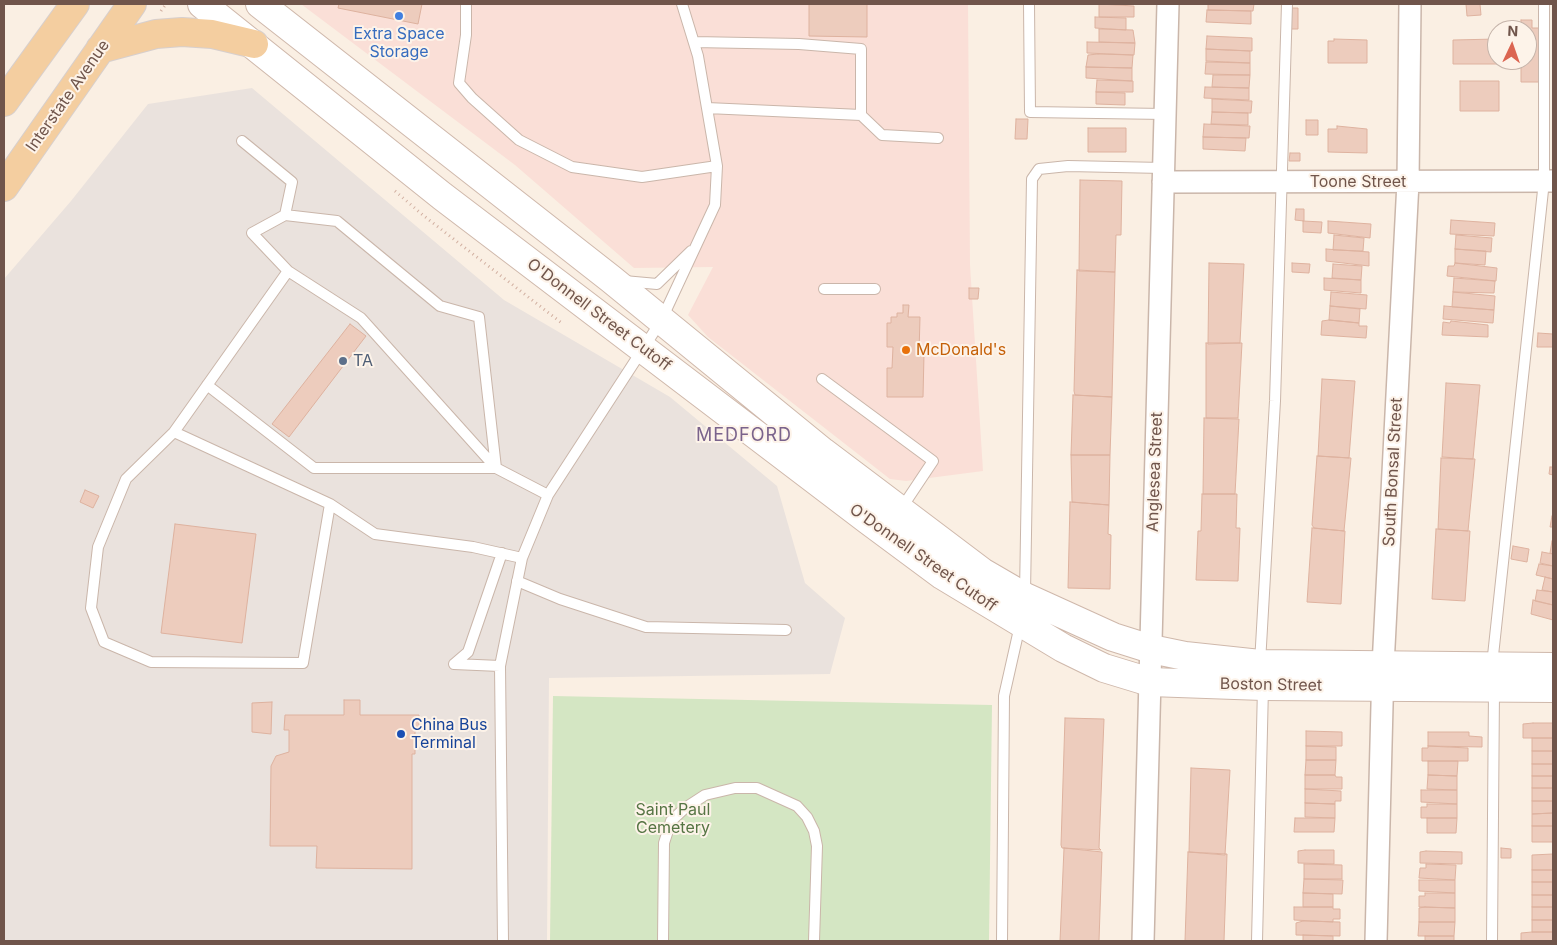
<!DOCTYPE html>
<style>
body{margin:0}
#map{position:relative;width:1557px;height:945px;overflow:hidden;background:#faefe3;font-family:Inter,sans-serif}
canvas{display:block}
.frame{position:absolute;inset:0;border:5px solid #70554b;pointer-events:none}
.north{position:absolute;left:1487px;top:20px;width:50px;height:50px;box-sizing:border-box;background:#fdf3e9;border:1px solid #c5b4aa;border-radius:50%;rotate:3deg;font-size:14px;font-weight:700;line-height:20px;text-align:center;color:#70554b}
.north::after{content:'';display:block;margin:auto;width:18px;height:22px;background:#db6551;clip-path:polygon(50% 0,100% 100%,50% 72%,0 100%)}
</style>
<div id="map">
<canvas width="1557" height="945"></canvas>
<div class="frame"></div>
<div class="north">N</div>
</div>
<script>
const c = document.querySelector('canvas').getContext('2d');
c.lineJoin = 'round';
function paint(path, color) { c.fillStyle = color; c.fill(path, 'evenodd'); }
const poly = rows => new Path2D(rows.map(r => 'M' + r).join(''));
function trace(path, color, width, dash) { c.strokeStyle = color; c.lineWidth = width; c.lineCap = dash ? 'butt' : 'round'; c.setLineDash(dash || []); c.stroke(path); }
function label(font, color, halo, rows, align = 'center') {
  c.font = font + ' Inter,sans-serif'; c.lineWidth = 4; c.setLineDash([]); c.textBaseline = 'middle'; c.strokeStyle = halo; c.fillStyle = color; for (const [text, x, y, turn = 0] of rows) {
    c.save(); c.translate(x, y); c.rotate((+turn || 0) * Math.PI / 180); c.textAlign = isNaN(turn) ? turn : align; if (halo) c.strokeText(text, 0, 0); c.fillText(text, 0, 0); c.restore();
  }
}
paint(poly([
 [301,4,968,4,970,265,983,471,906,481,890,479,708,337,688,315,713,267,634,268,515,165]
]), '#fadfd7');
paint(poly([
 [252,88,504,300,670,397,777,486,805,583,845,618,830,674,549,678,547,941,4,941,4,279,71,201,148,104]
]), '#eae2dd');
paint(poly([
 [553,696,992,705,989,941,550,941]
]), '#d4e6c3');
const building = poly([
 [339,4,422,4,418,24,338,8,339,4],
 [809,4,867,4,867,37,809,36,809,4],
 [1099,4,1134,6,1134,17,1099,17,1099,4],
 [1208,4,1254,4,1253,11,1208,10,1208,4],
 [1466,4,1480,4,1481,15,1467,16,1466,4],
 [1291,8,1298,8,1298,29,1290,29,1291,8],
 [1207,10,1251,11,1251,24,1206,22,1207,10],
 [1095,17,1126,18,1126,30,1095,28,1095,17],
 [1521,20,1532,20,1532,28,1540,28,1539,82,1521,82,1521,60,1527,60,1527,30,1521,30,1521,20],
 [1099,29,1133,30,1135,43,1099,42,1099,29],
 [1207,36,1252,38,1252,51,1206,49,1207,36],
 [1334,39,1367,40,1367,63,1328,63,1328,41,1334,41,1334,39],
 [1497,39,1497,60,1500,60,1500,64,1453,64,1453,40,1497,39],
 [1087,42,1135,43,1134,55,1087,53,1087,42],
 [1206,49,1250,51,1250,63,1206,61,1206,49],
 [1098,54,1133,55,1132,68,1086,67,1088,55,1098,54],
 [1206,62,1250,63,1250,75,1205,74,1206,62],
 [1086,67,1132,68,1132,81,1086,78,1086,67],
 [1213,75,1250,75,1249,88,1212,87,1213,75],
 [1097,80,1133,81,1133,92,1096,92,1097,80],
 [1460,81,1499,81,1499,111,1460,111,1460,81],
 [1205,87,1249,88,1249,100,1204,98,1205,87],
 [1096,92,1125,93,1125,105,1096,104,1096,92],
 [1212,99,1252,101,1251,113,1212,112,1212,99],
 [1212,112,1248,113,1248,125,1211,124,1212,112],
 [1016,119,1028,119,1027,139,1015,139,1016,119],
 [1306,120,1318,120,1318,135,1306,135,1306,120],
 [1204,124,1250,126,1249,138,1203,137,1204,124],
 [1337,126,1367,129,1367,153,1328,152,1328,129,1337,129,1337,126],
 [1088,128,1126,128,1126,152,1088,152,1088,128],
 [1203,137,1246,138,1245,151,1203,149,1203,137],
 [1290,153,1300,153,1300,161,1289,161,1290,153],
 [1080,180,1122,181,1121,235,1116,235,1115,272,1079,271,1080,180],
 [1296,209,1304,209,1304,221,1295,220,1296,209],
 [1451,220,1495,223,1494,236,1450,234,1451,220],
 [1303,221,1322,222,1321,233,1303,232,1303,221],
 [1328,221,1371,224,1370,238,1328,233,1328,221],
 [1334,235,1364,238,1363,251,1333,250,1334,235],
 [1456,235,1492,238,1491,252,1455,249,1456,235],
 [1326,249,1369,252,1369,266,1326,261,1326,249],
 [1455,249,1486,251,1485,265,1455,263,1455,249],
 [1209,263,1244,264,1240,343,1208,344,1209,263],
 [1292,263,1310,264,1309,273,1292,272,1292,263],
 [1455,263,1497,268,1496,281,1447,276,1448,266,1454,266,1455,263],
 [1333,264,1362,266,1361,280,1332,278,1333,264],
 [1077,270,1115,272,1112,397,1075,395,1074,391,1077,270],
 [1324,278,1361,280,1361,293,1324,290,1324,278],
 [1454,278,1495,281,1494,293,1453,292,1454,278],
 [969,288,979,288,978,299,969,299,969,288],
 [1331,292,1367,295,1366,309,1330,306,1331,292],
 [1453,292,1495,296,1494,310,1452,307,1453,292],
 [903,305,909,305,908,317,920,317,919,354,924,354,923,397,887,397,887,368,892,368,893,347,887,347,887,323,891,323,891,317,897,317,897,313,903,313,903,305],
 [1330,306,1360,309,1359,323,1329,320,1330,306],
 [1444,306,1494,310,1493,323,1443,319,1444,306],
 [1329,320,1359,323,1359,326,1367,326,1366,338,1321,335,1322,321,1329,320],
 [1451,321,1488,325,1488,337,1442,335,1443,322,1450,323,1451,321],
 [350,324,366,336,289,437,272,424,350,324],
 [1538,333,1553,334,1553,347,1537,347,1538,333],
 [1206,343,1242,343,1238,418,1206,418,1206,343],
 [1322,379,1355,381,1349,458,1318,456,1322,379],
 [1446,383,1480,385,1473,459,1442,457,1446,383],
 [1073,395,1112,397,1110,455,1071,455,1073,395],
 [1204,418,1239,419,1235,494,1203,494,1204,418],
 [1071,455,1110,455,1109,505,1072,502,1071,455],
 [1317,456,1351,458,1344,531,1314,528,1312,525,1317,456],
 [1441,458,1475,459,1468,531,1438,529,1441,458],
 [1550,467,1553,467,1553,475,1549,474,1550,467],
 [85,490,99,496,93,508,80,502,85,490],
 [1202,494,1237,494,1236,528,1240,528,1238,581,1196,580,1198,531,1201,531,1202,494],
 [1070,502,1109,505,1108,534,1111,535,1110,589,1068,588,1070,502],
 [1552,516,1553,516,1553,527,1550,527,1552,516],
 [175,524,256,534,242,643,161,633,175,524],
 [1312,528,1345,531,1341,604,1307,602,1312,528],
 [1436,529,1470,531,1465,601,1432,599,1436,529],
 [1552,541,1553,541,1553,554,1550,553,1552,541],
 [1513,546,1529,549,1527,562,1511,559,1513,546],
 [1542,552,1553,554,1553,566,1540,563,1542,552],
 [1539,564,1553,566,1553,579,1536,575,1539,564],
 [1545,577,1553,579,1553,592,1542,590,1545,577],
 [1537,590,1553,592,1553,605,1535,601,1537,590],
 [1533,600,1553,605,1553,620,1531,614,1533,600],
 [344,700,360,700,360,715,419,715,419,731,415,731,415,754,412,754,412,869,316,868,317,846,270,846,271,766,276,756,289,752,289,730,284,730,285,715,344,715,344,700],
 [272,702,271,734,252,732,252,703,272,702],
 [1065,718,1104,719,1099,848,1101,850,1062,848,1061,845,1065,718],
 [1533,723,1553,723,1553,738,1523,738,1523,724,1533,723],
 [1306,731,1342,732,1342,746,1306,746,1306,731],
 [1428,732,1469,732,1469,736,1482,737,1482,747,1428,746,1428,732],
 [1532,738,1553,738,1553,751,1532,751,1532,738],
 [1306,746,1336,747,1336,760,1306,760,1306,746],
 [1428,746,1468,748,1468,761,1422,761,1422,748,1428,748,1428,746],
 [1532,751,1553,751,1553,764,1532,764,1532,751],
 [1306,760,1336,760,1335,775,1305,775,1306,760],
 [1428,761,1458,761,1457,776,1428,775,1428,761],
 [1532,764,1553,764,1553,776,1532,776,1532,764],
 [1191,768,1230,770,1225,855,1189,852,1191,768],
 [1305,775,1335,775,1336,777,1342,777,1342,789,1305,789,1305,775],
 [1428,775,1457,776,1457,790,1427,789,1428,775],
 [1532,776,1553,776,1553,788,1532,788,1532,776],
 [1532,788,1553,788,1553,801,1532,801,1532,788],
 [1305,789,1341,791,1341,801,1335,801,1335,804,1305,803,1305,789],
 [1421,790,1457,790,1457,804,1421,802,1421,790],
 [1532,801,1553,801,1553,813,1532,814,1532,801],
 [1305,803,1335,804,1335,818,1305,817,1305,803],
 [1427,804,1457,804,1457,818,1421,818,1421,807,1427,807,1427,804],
 [1553,813,1553,826,1532,826,1532,814,1553,813],
 [1295,818,1335,818,1334,832,1294,832,1295,818],
 [1427,818,1457,818,1456,833,1427,833,1427,818],
 [1532,826,1553,826,1553,842,1532,842,1532,826],
 [1064,848,1102,852,1099,941,1060,941,1064,848],
 [1501,848,1511,849,1511,858,1501,858,1501,848],
 [1305,850,1334,850,1334,864,1298,863,1298,851,1305,850],
 [1426,851,1462,852,1462,864,1420,863,1420,852,1426,851],
 [1188,852,1227,854,1224,941,1185,941,1188,852],
 [1553,854,1553,870,1532,870,1532,855,1553,854],
 [1304,864,1342,865,1342,879,1304,879,1304,864],
 [1426,864,1456,865,1455,880,1419,878,1420,868,1426,868,1426,864],
 [1532,870,1553,870,1553,882,1532,882,1532,870],
 [1304,879,1343,880,1342,894,1303,893,1304,879],
 [1419,880,1455,880,1455,893,1419,891,1419,880],
 [1532,882,1553,882,1553,895,1532,895,1532,882],
 [1303,893,1333,894,1333,907,1303,907,1303,893],
 [1425,893,1455,893,1455,908,1419,907,1419,896,1425,896,1425,893],
 [1532,895,1553,895,1553,907,1532,907,1532,895],
 [1294,907,1333,907,1333,909,1340,909,1340,919,1333,919,1333,922,1294,920,1294,907],
 [1425,907,1455,908,1455,922,1419,922,1419,908,1425,907],
 [1532,907,1553,907,1553,920,1532,920,1532,907],
 [1532,920,1553,920,1553,932,1532,932,1532,920],
 [1303,921,1340,922,1340,936,1296,935,1296,923,1303,921],
 [1419,922,1455,922,1454,936,1418,936,1419,922],
 [1532,932,1553,932,1553,941,1521,941,1521,933,1532,932],
 [1303,935,1333,936,1333,941,1303,941,1303,935],
 [1425,936,1454,936,1454,941,1425,941,1425,936]
]);
paint(building, '#edccbd');
trace(building, '#deb29f', 1);
const service = poly([
 [466,4,466,35,459,83,472,98,519,140,572,167,642,177,717,166],
 [1029,4,1030,112,1165,114],
 [694,42,799,44,861,49,861,115,882,135,938,138],
 [707,108,861,115],
 [242,141,292,182,285,215],
 [288,271,361,318,496,468],
 [624,281,657,284,691,251],
 [824,289,875,289],
 [822,379,933,461,901,509],
 [207,385,314,468,496,468,548,495],
 [174,432,330,504,375,534,473,547,522,558],
 [330,504,303,663,151,662,104,642,91,608,98,547,126,479,174,432,288,271,252,233,285,215,337,221,440,306,479,317,496,468],
 [517,581,560,599,646,627,786,630],
 [1025,593,1032,179,1039,169,1068,166,1163,168],
 [1260,663,1275,401,1287,4],
 [454,664,468,652,502,553],
 [454,664,500,666],
 [1492,665,1544,181,1544,4],
 [503,941,500,666,522,558,548,495,661,321,715,205,717,166,698,56,682,4],
 [663,941,664,843,671,821,685,808,705,795,735,788,757,788,797,806,807,817,814,831,817,846,814,941],
 [1002,941,1004,696,1020,625],
 [1257,941,1263,687],
 [1492,941,1494,690]
]);
const minor = poly([
 [1163,182,1553,181],
 [1143,941,1168,4],
 [1376,941,1383,666,1408,182,1410,4]
]);
const secondary = poly([
 [202,4,442,196,868,520,942,575,1063,648,1104,668,1150,682,1263,686,1553,688],
 [260,4,611,279,823,452,982,572,1025,597,1113,637,1151,649,1185,656,1260,664,1553,667]
]);
const primary = poly([
 [100,49,156,34,182,32,212,34,254,44],
 [4,102,75,4],
 [4,187,132,4]
]);
trace(service, '#cab6aa', 12);
trace(minor, '#cab6aa', 24);
trace(secondary, '#cfb8ab', 30);
trace(primary, '#d7cfcd', 30);
trace(poly([
 [161,11,166,4],
 [395,191,424,216,563,324]
]), '#d1afa0', 3, [1, 4]);
trace(service, '#fff', 10);
trace(minor, '#fff', 21);
trace(secondary, '#fff', 28);
trace(primary, '#f4cea0', 28);
for (const [x, y, r, color] of [
 [399,16,5,"#3f7fe0"],
 [906,350,5,"#e8710a"],
 [343,361,5,"#5c6f8a"],
 [401,734,5,"#1a4fb4"]
]) { const dot = new Path2D(); dot.arc(x, y, r, 0, 2 * Math.PI); c.fillStyle = color; c.fill(dot); trace(dot, '#fdf3e9', 2); }
label('16px', '#366cbe', '#fdf3e9', [
 ["Extra Space",399,34],
 ["Storage",399,52]
]);
label('16px', '#70554b', '#fdf3e9', [
 ["Interstate Avenue",68,96,-55],
 ["Toone Street",1358,182],
 ["O'Donnell Street Cutoff",599,315,37],
 ["Anglesea Street",1155,472,-88],
 ["South Bonsal Street",1393,472,-87],
 ["O'Donnell Street Cutoff",923,558,35],
 ["Boston Street",1271,685,1]
]);
label('16px', '#c56008', '#fdf3e9', [
 ["McDonald's",916,350]
], 'left');
label('16px', '#4e5e75', '#fdf3e9', [
 ["TA",353,361]
], 'left');
label('16px', '#164399', '#fdf3e9', [
 ["China Bus",411,725],
 ["Terminal",411,743]
], 'left');
label('16px', '#567544', '#fdf3e9', [
 ["Saint Paul",673,810],
 ["Cemetery",673,828]
]);
c.letterSpacing = '1px';
label('18px', '#7a638c', '#fdf3e9', [
 ["MEDFORD",744,436]
]);
c.letterSpacing = '0px';
</script>
